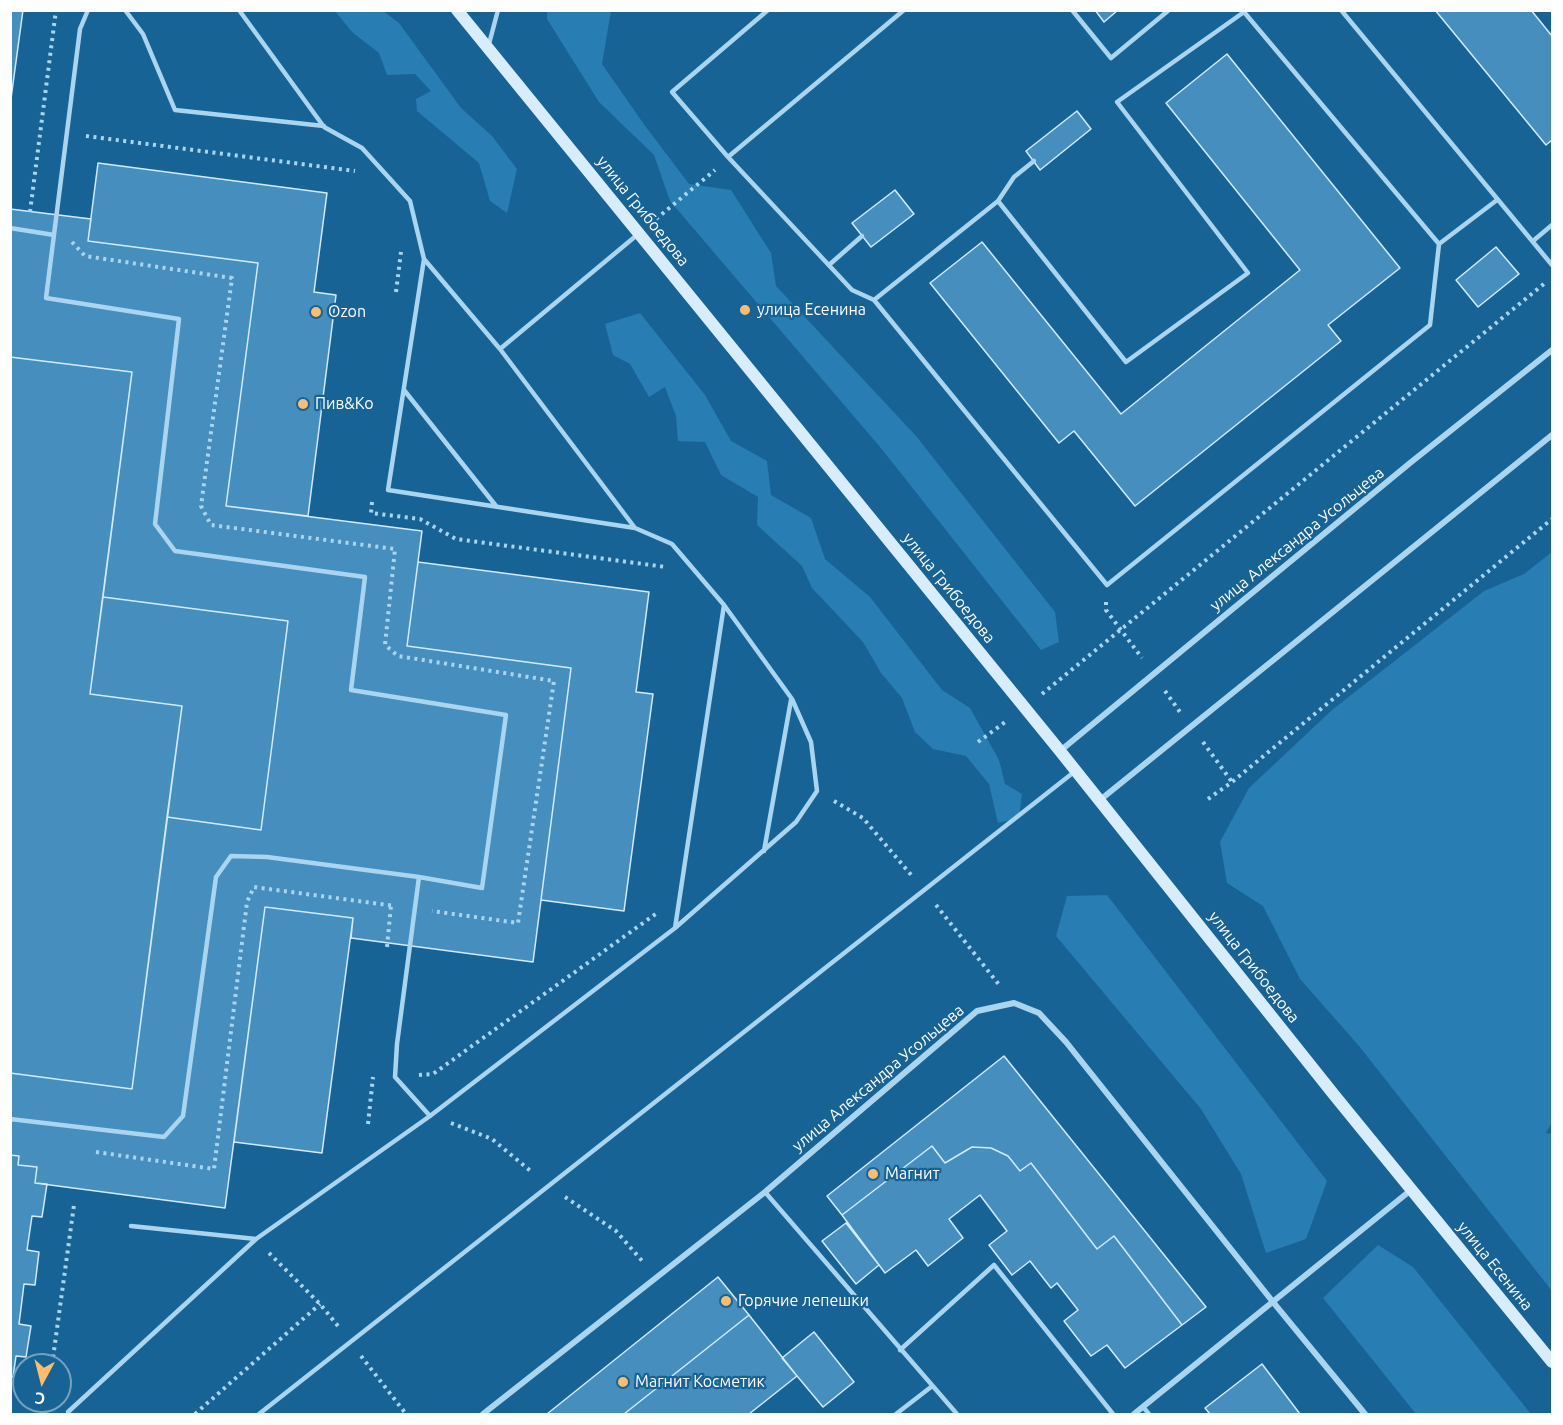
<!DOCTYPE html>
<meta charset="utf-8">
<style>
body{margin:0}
#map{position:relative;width:1563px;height:1425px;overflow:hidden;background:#186396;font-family:Ubuntu,sans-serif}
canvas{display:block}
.frame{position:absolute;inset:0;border:12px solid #fff;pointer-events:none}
.north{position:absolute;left:12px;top:1353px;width:60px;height:60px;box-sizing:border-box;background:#186396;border:2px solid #74a1c0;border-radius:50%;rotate:187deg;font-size:16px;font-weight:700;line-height:24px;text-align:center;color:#fff}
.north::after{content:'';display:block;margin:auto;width:21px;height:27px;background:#ffbc6a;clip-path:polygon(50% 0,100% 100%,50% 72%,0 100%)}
</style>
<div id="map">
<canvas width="1563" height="1425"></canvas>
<div class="frame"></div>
<div class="north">С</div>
</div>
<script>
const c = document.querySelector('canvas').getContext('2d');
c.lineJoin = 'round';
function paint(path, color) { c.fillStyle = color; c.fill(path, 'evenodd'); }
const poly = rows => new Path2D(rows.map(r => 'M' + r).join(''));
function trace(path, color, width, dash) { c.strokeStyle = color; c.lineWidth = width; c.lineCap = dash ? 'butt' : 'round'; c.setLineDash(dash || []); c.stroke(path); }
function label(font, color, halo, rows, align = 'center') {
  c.font = font + ' Ubuntu,sans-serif'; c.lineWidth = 4.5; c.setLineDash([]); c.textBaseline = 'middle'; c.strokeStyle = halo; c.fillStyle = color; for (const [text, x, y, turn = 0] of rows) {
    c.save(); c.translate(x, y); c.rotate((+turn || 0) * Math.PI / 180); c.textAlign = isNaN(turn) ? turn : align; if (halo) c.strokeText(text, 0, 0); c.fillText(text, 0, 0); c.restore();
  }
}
paint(poly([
 [335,11,383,11,399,23,461,108,492,136,517,169,507,213,490,201,479,163,417,111,416,99,431,91,415,74,387,75,379,53,352,32],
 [547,11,611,11,602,64,643,123,689,184,731,190,771,253,776,286,916,436,1055,612,1059,642,1041,650,880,447,670,201,654,155,599,102,547,19],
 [640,313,705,395,731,441,767,461,771,495,811,518,825,559,870,597,942,690,970,708,999,760,1005,784,1022,794,1019,818,998,823,989,784,966,756,933,749,915,732,902,698,881,673,863,642,812,588,802,566,757,525,758,497,721,475,705,442,678,441,676,416,665,387,649,397,630,364,613,355,605,324],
 [1552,552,1552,1122,1546,1133,1552,1134,1552,1291,1359,1046,1300,979,1263,906,1227,883,1220,842,1249,788,1332,710,1484,591,1524,574],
 [1107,895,1327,1181,1306,1239,1266,1253,1241,1174,1201,1109,1056,936,1067,896],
 [1378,1245,1413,1267,1531,1414,1416,1414,1323,1298]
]), '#287db2');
const building = poly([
 [10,10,23,10,10,106,10,10],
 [1095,10,1118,10,1104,22,1095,10],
 [1435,10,1531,10,1552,36,1552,140,1546,145,1435,10],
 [1227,54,1400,268,1328,325,1341,341,1135,506,1074,431,1059,443,930,283,982,242,1121,414,1300,270,1166,103,1227,54],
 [1077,111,1091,129,1040,170,1026,151,1077,111],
 [98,163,327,193,314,292,336,295,308,516,226,506,258,263,88,241,98,163],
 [895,190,914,214,871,247,852,223,895,190],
 [10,209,91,219,88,241,258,263,226,506,422,531,407,646,571,668,533,962,351,938,353,918,265,907,225,1208,35,1183,37,1167,18,1165,19,1156,10,1155,10,1073,132,1089,167,817,261,830,288,621,103,597,132,372,10,357,10,209],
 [1496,247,1519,274,1478,307,1456,280,1496,247],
 [10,357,132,372,90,694,182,706,132,1089,10,1073,10,357],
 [418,562,649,592,636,692,653,694,624,911,541,900,571,668,407,646,418,562],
 [103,597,288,621,261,830,167,817,182,706,90,694,103,597],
 [265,907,353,918,322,1153,234,1142,265,907],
 [1004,1056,1206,1307,1182,1325,1114,1236,1097,1249,1031,1163,1020,1171,1008,1156,991,1148,972,1147,945,1163,932,1146,842,1215,827,1196,1004,1056],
 [932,1146,945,1163,972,1147,991,1148,1008,1156,1020,1171,1031,1163,1097,1249,1114,1236,1182,1325,1125,1368,1107,1345,1091,1356,1064,1321,1078,1310,1057,1283,1051,1288,1030,1261,1012,1275,989,1245,1007,1231,980,1195,949,1219,963,1238,928,1266,916,1250,885,1273,842,1215,932,1146],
 [10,1155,19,1156,18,1165,37,1167,35,1183,47,1184,42,1217,32,1216,27,1250,39,1252,35,1285,24,1284,19,1324,31,1326,26,1357,16,1356,13,1377,10,1377,10,1155],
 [846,1223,879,1265,856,1284,822,1241,846,1223],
 [718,1277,749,1315,624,1414,547,1414,718,1277],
 [749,1315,797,1376,749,1414,624,1414,749,1315],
 [814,1332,854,1382,823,1407,782,1358,814,1332],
 [1262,1364,1300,1414,1210,1414,1205,1408,1262,1364]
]);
paint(building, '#458ebe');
trace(building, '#d1ebfc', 1.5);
trace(poly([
 [86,136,355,171],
 [30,212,56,10],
 [656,219,715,170],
 [72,242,85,256,232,278,201,506,211,525,395,549,385,645,398,656,554,681,518,923,432,911],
 [396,292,401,252],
 [372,502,371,513,420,519,456,539,666,567],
 [1106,602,1106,610,1142,658],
 [1165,691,1180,712],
 [1042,694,1545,283],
 [978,742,1008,720],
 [1203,742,1232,782],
 [1208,799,1232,782,1552,519],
 [834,801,863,818,912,876],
 [936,905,1000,986],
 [387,947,391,906],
 [419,1075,433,1074,657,913],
 [451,1123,492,1139,533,1173],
 [368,1124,373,1077],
 [96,1152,214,1169,247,902,254,887,395,906],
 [565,1197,616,1231,644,1263],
 [269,1253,320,1304,338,1326],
 [361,1356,406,1414],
 [52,1365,74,1205],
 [45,1414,47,1401],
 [195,1414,320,1304]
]), '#aad5f1', 4, [3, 4.5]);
trace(poly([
 [125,10,143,34,175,110,324,126],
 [768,10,672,92,728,157,852,290,874,300,1107,585,1430,325,1439,244,1497,200],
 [1072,10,1111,58,1169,10],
 [1341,10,1552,265],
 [489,44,498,10],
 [728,157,904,10],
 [998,201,1014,177,1034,161],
 [10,228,54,235],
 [1533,241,1552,225],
 [424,259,388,490,635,528],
 [829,265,862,236],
 [874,300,998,201,1126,362,1248,273,1117,102,1244,12,1439,244],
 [500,349,637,235],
 [404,390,496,506],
 [764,851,791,700],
 [419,877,397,1044,395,1077,430,1116],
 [675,928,724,605],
 [10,1119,164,1137,183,1116,216,877,231,856,267,857,419,877,482,888,506,715,351,690,365,577,175,551,155,524,179,319,46,298,80,29,88,10],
 [765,1192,957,1414],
 [131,1226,256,1239],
 [900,1350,994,1265,1113,1414],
 [1143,1407,1149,1414],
 [68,1412,256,1239,430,1116,675,928,796,822,817,791,811,742,792,699,724,605,672,544,635,528,500,349,424,259,410,201,362,148,324,127,239,10],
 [259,1414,1074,772],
 [896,1414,931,1387]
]), '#aad5f1', 4.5);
trace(poly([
 [1060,751,1410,463,1552,350],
 [1100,800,1552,435],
 [483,1414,765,1192,977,1011,1014,1003,1039,1013,1066,1042,1273,1302,1365,1414],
 [1134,1414,1411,1190]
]), '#aad5f1', 6);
trace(poly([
 [457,10,1060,751,1335,1096,1552,1362]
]), '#d8edfb', 12);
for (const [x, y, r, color] of [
 [745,310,6,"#ffbc6a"],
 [316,312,6,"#ffbc6a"],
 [303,404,6,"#ffbc6a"],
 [873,1174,6,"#ffbc6a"],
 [726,1301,6,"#ffbc6a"],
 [623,1382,6,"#ffbc6a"]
]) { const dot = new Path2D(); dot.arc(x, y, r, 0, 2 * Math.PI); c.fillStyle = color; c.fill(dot); trace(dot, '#186396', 2); }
label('16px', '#fff', '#186396', [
 ["улица Грибоедова",643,211,51],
 ["улица Александра Усольцева",1297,539,-39],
 ["улица Грибоедова",949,588,51],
 ["улица Грибоедова",1254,967,52],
 ["улица Александра Усольцева",878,1078,-40],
 ["улица Есенина",1495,1266,51]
]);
label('16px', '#fff', '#186396', [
 ["улица Есенина",757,310],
 ["Ozon",328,312],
 ["Пив&Ко",315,404],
 ["Магнит",885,1174],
 ["Горячие лепешки",738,1301],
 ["Магнит Косметик",635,1382]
], 'left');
</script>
